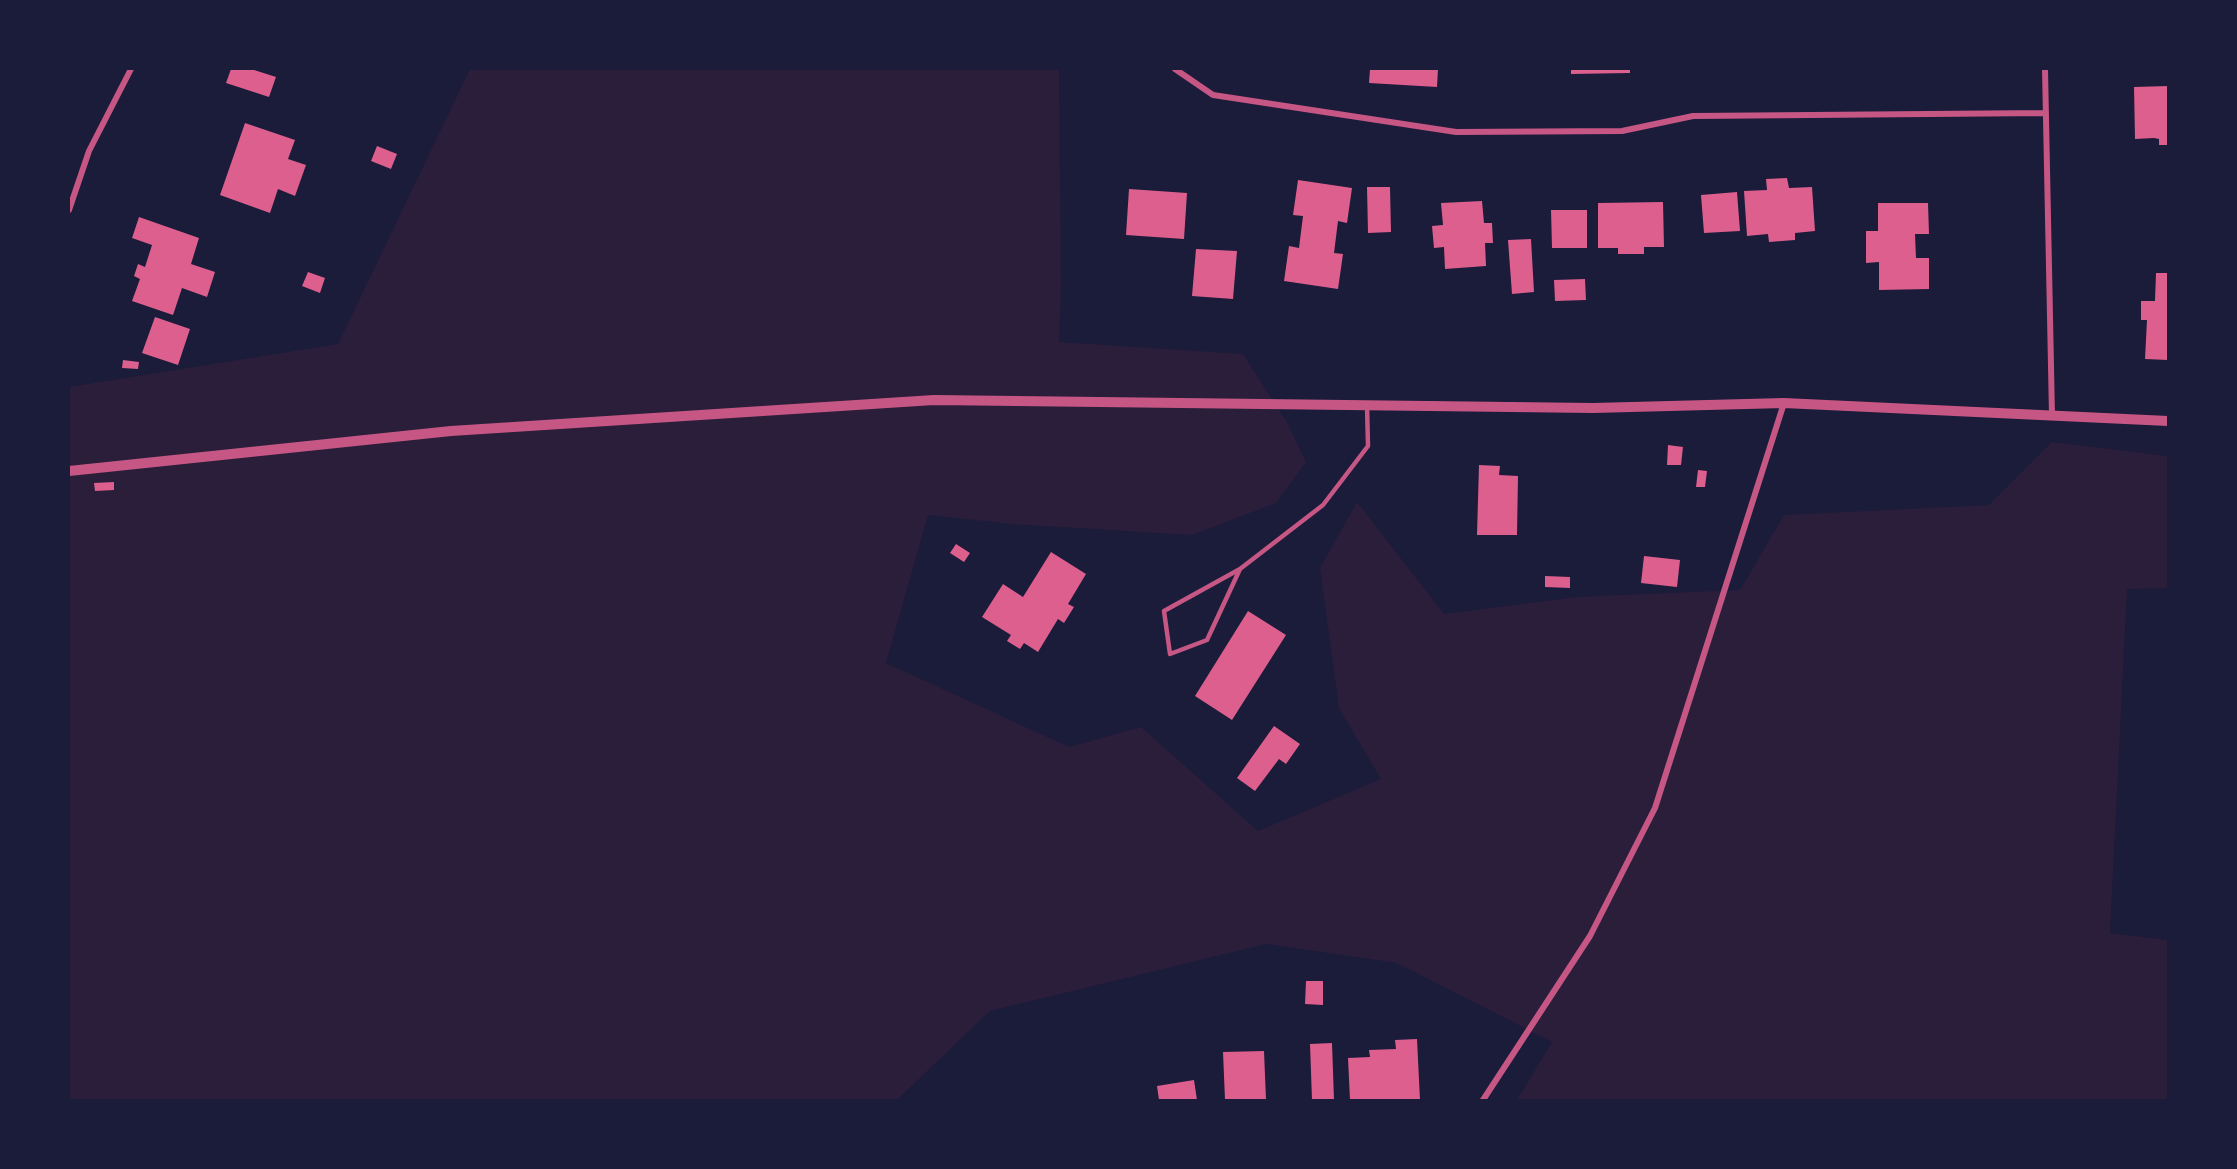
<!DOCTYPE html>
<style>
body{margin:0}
#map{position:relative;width:2237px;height:1169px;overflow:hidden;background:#1b1b3a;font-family:Inter,sans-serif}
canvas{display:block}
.frame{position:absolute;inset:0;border:70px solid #1b1b3a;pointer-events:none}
</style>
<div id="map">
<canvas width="2237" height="1169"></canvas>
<div class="frame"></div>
</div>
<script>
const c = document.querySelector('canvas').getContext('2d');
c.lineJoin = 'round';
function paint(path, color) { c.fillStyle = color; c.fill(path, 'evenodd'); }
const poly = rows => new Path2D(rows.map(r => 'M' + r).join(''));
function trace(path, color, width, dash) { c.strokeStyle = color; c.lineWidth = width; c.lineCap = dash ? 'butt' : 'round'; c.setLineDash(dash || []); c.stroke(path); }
paint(poly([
 [470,69,1059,69,1061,286,1059,342,1243,354,1288,424,1306,462,1276,503,1192,535,1011,524,928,515,886,663,1069,747,1141,727,1258,831,1381,779,1339,708,1320,568,1357,502,1444,614,1576,597,1740,590,1784,515,1989,505,2052,442,2168,456,2168,588,2127,589,2110,933,2168,940,2168,1100,1517,1100,1552,1042,1397,963,1266,944,990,1011,897,1100,69,1100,69,387,338,344]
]), '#2a1e3b');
paint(poly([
 [231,69,251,69,276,77,269,97,226,83],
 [1370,69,1438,69,1437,87,1369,83],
 [1571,69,1630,69,1630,73,1571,74],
 [2168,86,2168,145,2159,145,2159,139,2154,138,2135,139,2134,87],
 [245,123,295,140,288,159,306,165,295,196,278,189,270,213,220,195],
 [377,146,397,154,391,169,371,161],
 [1787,178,1789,188,1812,187,1815,231,1795,233,1795,240,1769,242,1768,234,1747,236,1744,191,1767,190,1766,179],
 [1298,180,1352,188,1347,223,1338,221,1334,253,1343,254,1338,289,1284,281,1289,246,1299,248,1303,216,1293,215],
 [1367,187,1390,187,1391,232,1368,233],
 [1129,189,1187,193,1184,239,1126,235],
 [1737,192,1740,231,1704,233,1701,195],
 [1482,201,1484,223,1492,223,1493,243,1485,243,1486,266,1445,269,1444,247,1434,248,1432,226,1443,225,1441,203],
 [1663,202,1664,247,1644,247,1644,254,1618,254,1618,248,1598,248,1598,203],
 [1878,203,1928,203,1929,234,1915,234,1916,258,1929,258,1929,289,1879,290,1879,262,1866,263,1866,231,1878,231],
 [1551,210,1587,210,1587,248,1552,248],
 [139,217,199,238,191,264,215,272,207,297,182,288,173,315,132,301,140,279,134,276,138,264,145,267,152,245,132,238],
 [1531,239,1534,292,1512,294,1508,240],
 [1196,249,1237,251,1233,299,1192,296],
 [308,272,325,278,320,293,302,286],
 [2156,273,2168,273,2168,360,2145,359,2147,320,2141,320,2141,301,2155,301],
 [1585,279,1586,300,1555,301,1554,280],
 [155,317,190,329,178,365,142,353],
 [123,360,139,362,138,369,122,368],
 [1668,445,1683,447,1681,465,1667,465],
 [1479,465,1500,466,1499,475,1518,476,1517,535,1477,535],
 [1698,470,1707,471,1705,487,1696,487],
 [114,482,114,490,95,491,94,483],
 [956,544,970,553,964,562,950,553],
 [1051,552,1086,574,1068,604,1074,607,1064,623,1058,619,1038,652,1024,643,1020,649,1007,641,1011,635,982,617,1003,584,1023,597],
 [1644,556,1680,560,1677,587,1641,583],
 [1545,576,1570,577,1570,588,1545,587],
 [1248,611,1286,635,1232,720,1195,696],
 [1274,726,1300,744,1286,764,1279,759,1255,791,1237,778],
 [1306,981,1323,981,1323,1005,1305,1004],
 [1417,1039,1420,1100,1350,1100,1348,1058,1370,1057,1369,1050,1396,1049,1395,1040],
 [1332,1043,1334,1100,1312,1100,1310,1044],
 [1264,1051,1266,1100,1225,1100,1223,1052],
 [1194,1080,1197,1100,1159,1100,1157,1086]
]), '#dd5f8e');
trace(poly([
 [1240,569,1207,640,1170,654,1164,611,1240,569,1323,505,1368,446,1367,405]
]), '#c65784', 4.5);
trace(poly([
 [1175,69,1213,95,1456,132,1622,131,1693,116,2046,113],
 [2045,69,2052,416],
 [69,210,89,151,131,69],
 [1483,1100,1590,936,1655,808,1784,403]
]), '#c65784', 6);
trace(poly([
 [69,471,451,431,934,400,1593,408,1784,403,2168,421]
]), '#c65784', 10);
</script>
